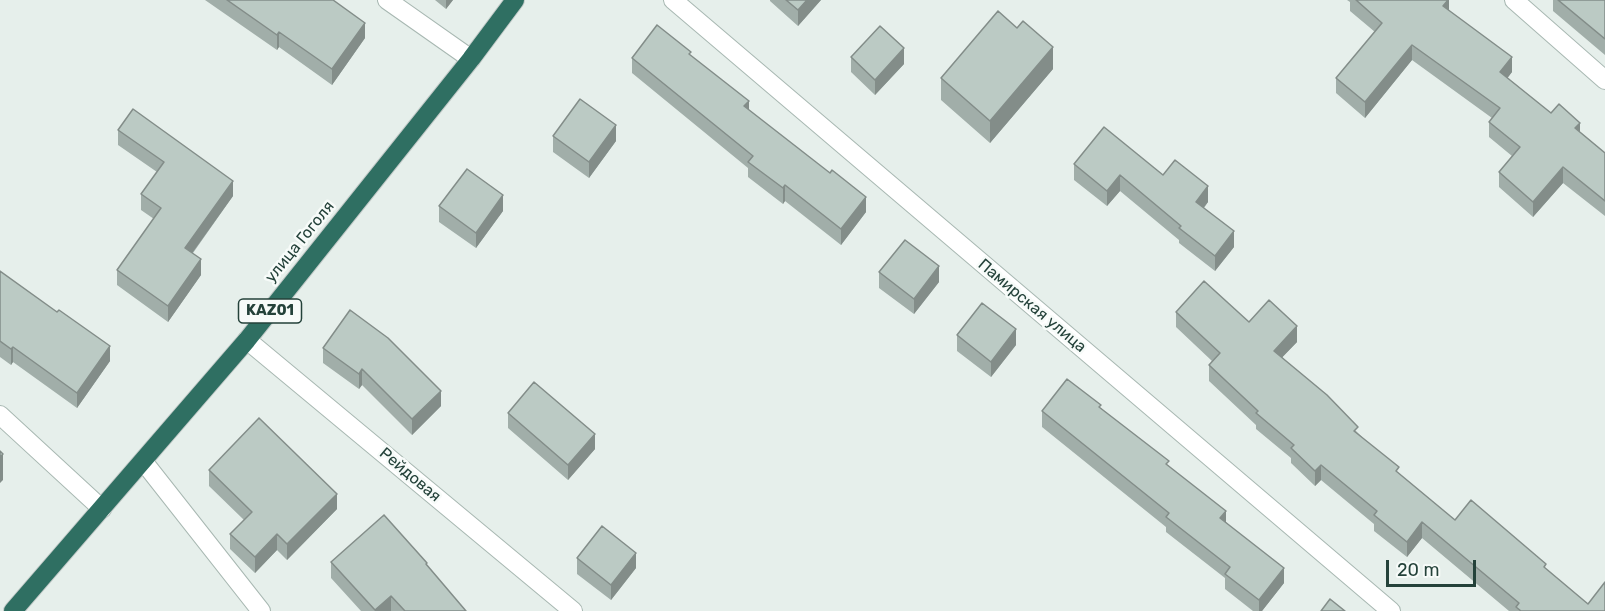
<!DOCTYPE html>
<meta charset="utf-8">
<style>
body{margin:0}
#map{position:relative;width:1605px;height:611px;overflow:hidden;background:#e6efeb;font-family:Rubik,sans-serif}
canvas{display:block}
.scale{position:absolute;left:1386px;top:560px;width:90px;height:27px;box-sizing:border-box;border:3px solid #24423a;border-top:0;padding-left:8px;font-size:18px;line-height:21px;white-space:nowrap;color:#24423a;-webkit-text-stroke:4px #f7fbf9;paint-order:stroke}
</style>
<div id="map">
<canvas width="1605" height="611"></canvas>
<div class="scale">20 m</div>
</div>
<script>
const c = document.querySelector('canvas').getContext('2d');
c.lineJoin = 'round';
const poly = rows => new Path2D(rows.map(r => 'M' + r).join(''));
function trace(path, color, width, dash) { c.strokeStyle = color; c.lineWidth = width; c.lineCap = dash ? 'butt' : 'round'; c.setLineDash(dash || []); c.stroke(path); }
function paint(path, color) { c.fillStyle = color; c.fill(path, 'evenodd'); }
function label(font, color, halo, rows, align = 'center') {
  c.font = font + ' Rubik,sans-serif'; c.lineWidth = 5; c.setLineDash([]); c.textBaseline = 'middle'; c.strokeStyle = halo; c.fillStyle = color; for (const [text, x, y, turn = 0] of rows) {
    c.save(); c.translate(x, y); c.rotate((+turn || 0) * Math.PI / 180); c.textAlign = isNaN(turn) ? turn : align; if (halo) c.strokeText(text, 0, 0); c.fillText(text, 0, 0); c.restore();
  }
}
const minor = poly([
 [387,0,471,59],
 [673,0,1391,611],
 [1514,0,1605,80],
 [247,340,573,611],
 [0,415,102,509],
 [143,461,261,611]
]);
const highway = poly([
 [13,611,247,340,471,59,515,0]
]);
trace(minor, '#a8b8b2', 20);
trace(highway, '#c2cac8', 20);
trace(minor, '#fff', 18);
trace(highway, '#2f6f62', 18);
paint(poly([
 [205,0,333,0,365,38,332,85,279,47,277,50],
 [435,0,453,0,446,9],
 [770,0,821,0,798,26,770,1],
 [1347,0,1449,0,1449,10,1512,72,1507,78,1551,113,1580,132,1605,153,1605,216,1563,183,1533,217,1499,187,1499,172,1512,156,1489,137,1489,122,1492,118,1412,60,1365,118,1336,93,1336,78,1375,32,1350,11,1350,2],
 [1553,0,1605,0,1605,55,1553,11],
 [691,56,749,110,866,212,841,245,785,201,783,204,748,177,748,168,632,73,632,58],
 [851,57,904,64,875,95,851,72],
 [1053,69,990,143,941,100,941,78],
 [118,130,233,196,193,253,201,275,168,322,117,285,117,270,154,219,141,210,141,194,157,172,118,145],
 [553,136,616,141,589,178,553,152],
 [1074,164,1163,175,1208,202,1204,208,1234,247,1215,271,1179,243,1179,240,1120,191,1107,206,1074,180],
 [439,206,503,211,476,248,439,222],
 [0,271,110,361,77,408,13,362,11,365,0,357],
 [879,272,939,282,914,314,879,288],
 [1176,312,1249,322,1297,342,1282,357,1399,474,1455,520,1546,569,1588,604,1605,611,1509,611,1422,538,1407,557,1374,531,1374,524,1321,480,1315,486,1291,463,1291,458,1256,429,1256,425,1209,381,1209,365,1212,361,1176,327],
 [957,335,1016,345,991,377,957,351],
 [323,348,441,406,412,435,362,385,359,389,323,363],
 [1101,408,1169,466,1226,522,1284,583,1262,611,1253,611,1225,589,1225,578,1166,532,1166,527,1042,427,1042,411],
 [508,413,595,449,568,480,508,428],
 [209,470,337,509,287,560,277,550,255,573,230,549,230,534,244,520,209,486],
 [577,558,636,568,611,600,577,574],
 [331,562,427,566,466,611,361,611,331,578]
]), '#a1aea9');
paint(poly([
 [446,0,453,0,446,9],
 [807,0,821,0,798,26,798,10],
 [1448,0,1449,0,1449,14,1443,6],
 [365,23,365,38,332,85,332,69],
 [279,32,279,47,277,50,277,35],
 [1412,45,1412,60,1365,118,1365,102],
 [1053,47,1053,69,990,143,990,121],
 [904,48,904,64,875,95,875,80],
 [1512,57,1512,72,1500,88,1500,72],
 [749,101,749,116,744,106],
 [1580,123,1580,138,1575,128],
 [616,125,616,141,589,178,589,162],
 [1563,167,1563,183,1533,217,1533,202],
 [1120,175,1120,191,1107,206,1107,191],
 [233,181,233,196,185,263,185,248],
 [785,185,785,201,783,204,783,188],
 [1208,186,1208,202,1196,217,1196,202],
 [503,195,503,211,476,248,476,233],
 [866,197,866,212,841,245,841,229],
 [1234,231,1234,247,1215,271,1215,256],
 [201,259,201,275,168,322,168,306],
 [939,266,939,282,914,314,914,299],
 [1297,326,1297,342,1274,366,1274,351],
 [1016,329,1016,345,991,377,991,362],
 [110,346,110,361,77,408,77,393],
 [13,347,13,362,11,365,11,349],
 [362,369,362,385,359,389,359,374],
 [441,391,441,406,412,435,412,419],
 [595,434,595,449,568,480,568,465],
 [3,454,3,480,0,483,0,457],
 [1321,465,1321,480,1315,486,1315,471],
 [337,494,337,509,287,560,287,544],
 [1226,511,1226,526,1220,518],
 [1422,522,1422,538,1407,557,1407,542],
 [277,534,277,550,255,573,255,557],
 [636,553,636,568,611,600,611,585],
 [1284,568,1284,583,1262,611,1259,611,1259,600],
 [391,596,391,611,375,611,375,610]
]), '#838d89');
const building = poly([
 [227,0,333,0,365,23,332,69,279,32,277,35,227,0],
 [786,0,807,0,798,10,786,0],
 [1356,0,1448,0,1443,6,1512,57,1500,72,1551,113,1559,104,1580,123,1575,128,1605,153,1605,201,1563,167,1533,202,1499,172,1520,147,1489,122,1500,108,1412,45,1365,102,1336,78,1382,23,1356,0],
 [1558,0,1605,0,1605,39,1558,0],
 [998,11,1017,28,1023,21,1053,47,990,121,941,78,998,11],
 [657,25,691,52,689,54,749,101,744,106,830,173,832,170,866,197,841,229,785,185,783,188,748,162,753,156,632,58,657,25],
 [880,26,904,48,875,80,851,57,880,26],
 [580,99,616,125,589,162,553,136,580,99],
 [133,109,233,181,185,248,201,259,168,306,117,270,161,208,141,194,164,162,118,130,133,109],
 [1104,127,1163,175,1175,160,1208,186,1196,202,1234,231,1215,256,1179,228,1181,226,1120,175,1107,191,1074,164,1104,127],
 [467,169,503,195,476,233,439,206,467,169],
 [905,240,939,266,914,299,879,272,905,240],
 [0,271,57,312,59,310,110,346,77,393,13,347,11,349,0,341,0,271],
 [1204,281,1249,322,1269,300,1297,326,1274,351,1327,395,1358,427,1354,431,1399,467,1396,471,1455,520,1471,500,1546,564,1544,567,1588,604,1605,582,1605,611,1521,611,1516,607,1519,603,1422,522,1407,542,1374,515,1377,511,1321,465,1315,471,1291,448,1294,445,1256,413,1258,411,1209,365,1220,353,1176,312,1204,281],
 [982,303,1016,329,991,362,957,335,982,303],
 [350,310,388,338,441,391,412,419,362,369,359,374,323,348,350,310],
 [1067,379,1101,405,1099,407,1169,461,1166,464,1226,511,1220,518,1284,568,1259,600,1225,574,1230,567,1166,517,1169,513,1042,411,1067,379],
 [534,382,595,434,568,465,508,413,534,382],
 [259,418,337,494,287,544,277,534,255,557,230,534,252,512,209,470,259,418],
 [0,451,3,454,0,457,0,451],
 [384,515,427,563,426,564,466,611,405,611,391,596,375,610,331,562,384,515],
 [602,526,636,553,611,585,577,558,602,526],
 [1330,599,1345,611,1321,611,1330,599]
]);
paint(building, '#bbcac4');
trace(building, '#838d89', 1.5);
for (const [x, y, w] of [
 [270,311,63]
]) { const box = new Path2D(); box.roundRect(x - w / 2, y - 12, w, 24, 4.5); c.fillStyle = '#f7fbf9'; c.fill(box); trace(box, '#24423a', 1.5); }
label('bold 15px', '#24423a', null, [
 ["KАZ01",270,311]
]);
label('16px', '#24423a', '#f7fbf9', [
 ["улица Гоголя",300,242,-51],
 ["Памирская улица",1032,306,40],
 ["Рейдовая",410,475,40]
]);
</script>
